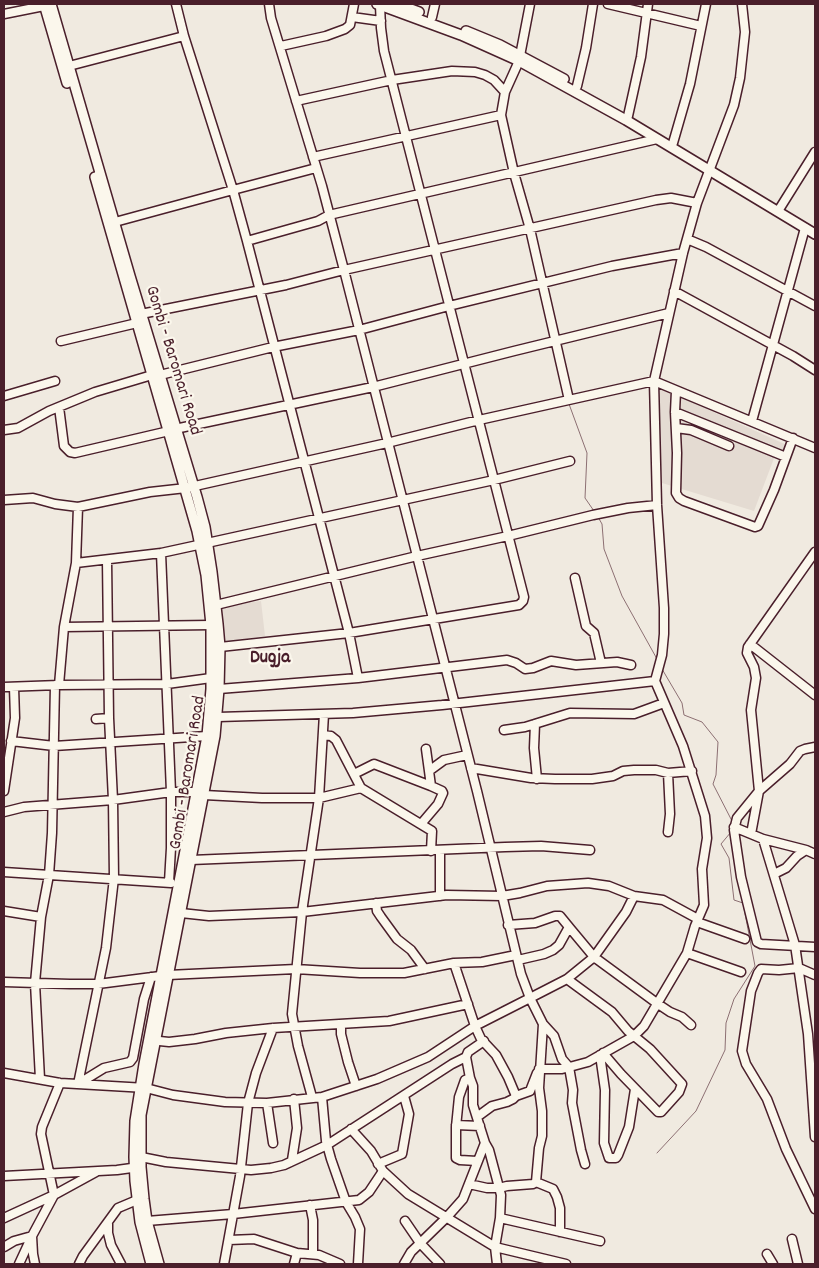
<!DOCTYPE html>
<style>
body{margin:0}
#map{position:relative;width:819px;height:1268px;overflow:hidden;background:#f0eae0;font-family:Dekko,sans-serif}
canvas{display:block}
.frame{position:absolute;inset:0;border:5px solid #4a1f2b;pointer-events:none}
</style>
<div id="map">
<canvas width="819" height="1268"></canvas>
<div class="frame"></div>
</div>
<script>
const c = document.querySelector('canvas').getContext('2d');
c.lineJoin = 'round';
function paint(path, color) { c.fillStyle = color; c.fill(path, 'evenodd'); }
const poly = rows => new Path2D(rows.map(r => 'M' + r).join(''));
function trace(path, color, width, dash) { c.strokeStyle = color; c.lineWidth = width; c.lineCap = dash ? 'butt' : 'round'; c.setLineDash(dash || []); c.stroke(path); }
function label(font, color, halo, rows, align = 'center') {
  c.font = font + ' Dekko,sans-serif'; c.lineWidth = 4.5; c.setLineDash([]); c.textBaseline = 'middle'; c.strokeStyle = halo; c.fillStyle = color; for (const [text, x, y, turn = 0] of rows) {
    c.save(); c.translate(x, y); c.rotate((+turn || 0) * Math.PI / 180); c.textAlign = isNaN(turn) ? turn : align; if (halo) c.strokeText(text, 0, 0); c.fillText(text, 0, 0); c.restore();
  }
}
paint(poly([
 [660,388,789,446,785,458,776,453,754,511,662,483,660,459],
 [261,601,265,636,223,642,220,606]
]), '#e4dbd2');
trace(poly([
 [569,404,587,453,585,498,594,511],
 [598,517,602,524,604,549,622,596,657,659],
 [662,669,682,703,684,715,702,722,718,742,716,775,713,784,732,821],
 [657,1153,696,1111,725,1050,726,1023,734,999,755,966,743,903,734,900,729,858,721,844,731,832]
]), '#8c6f72', 1);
const minor = poly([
 [530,4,519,61,505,92,501,115,514,173,530,229,569,400],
 [608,4,701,26],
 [4,14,44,6],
 [352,17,381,21],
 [432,17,435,4],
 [281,46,326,36,345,29,350,25,354,4],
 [69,66,184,36],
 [577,86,586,48,593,4],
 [296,101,392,80,452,71,475,72,485,75,494,80,505,92],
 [628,116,641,57,648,4],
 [673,143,690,84,706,4],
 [313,157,501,115],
 [316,168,233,190,247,241,318,221,329,215,657,139],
 [780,208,815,152],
 [115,222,233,190,184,36,176,4],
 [687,239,706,247,815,306],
 [247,241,349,633,358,678],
 [674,291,793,356,815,370],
 [141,314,286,285,344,270,656,200,671,198,697,203],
 [61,341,137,323],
 [160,375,273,347,359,330,449,306,612,266,683,253],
 [676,391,675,412,677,453,676,493,679,498,684,501,755,527,758,526,774,490,793,438],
 [4,396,55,381],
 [59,407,64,446,70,452,75,453,169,431],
 [675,412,786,457],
 [752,421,805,228],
 [676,428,691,430,729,446],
 [175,429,373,387,514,351,669,313],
 [4,430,18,428,49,411,95,392,152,375],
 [4,500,33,498,55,504,78,507,150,492,186,488,387,443,479,420,654,381,683,253,697,203,734,105,740,78,745,32,742,4],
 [161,553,171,792,171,848,169,882],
 [107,560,109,718],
 [76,563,161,553,207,543,494,480,570,461],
 [575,578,586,626,594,633,601,663],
 [216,605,417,556,508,536,593,515,628,508,657,505],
 [64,627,211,625],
 [750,644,815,695],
 [220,647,349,633,519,605,523,601,524,597,384,51,381,28,380,5],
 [59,685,64,627,76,563,78,507],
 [4,687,59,685,167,684,211,678],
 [219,689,358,678,507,660,516,663,525,669,533,668,551,661,576,665,617,662,631,665],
 [218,717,353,713,442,705,655,681],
 [535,724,534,748,537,779],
 [504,730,525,727,570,713,634,714,664,703],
 [323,735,331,736,336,740,361,788,432,831,431,851],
 [11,741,54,746,207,736],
 [815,747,805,749,800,751,790,764,759,791,737,818,734,830,741,877,757,942,761,944,815,947],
 [426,749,429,771],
 [471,768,531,778,555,779,592,779,613,776,623,771,634,770,656,770,668,773,692,771],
 [668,773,670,814,668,832],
 [354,774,374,764,431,786],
 [4,791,15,718,14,687],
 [4,812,24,807,113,800,171,792,198,792,204,795,262,798,319,798,361,788],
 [421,824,438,804,443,793,442,791,431,786,429,771,444,760,467,755],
 [734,827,763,839,806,850],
 [751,834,759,791,751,710,756,678,754,667,747,653,748,647,815,552],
 [763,839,795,945,808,1034,815,1137],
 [440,850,440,896],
 [191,860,505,847,541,846,590,850],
 [4,872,171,883],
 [774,874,786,868,797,856,806,850,815,854],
 [376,903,377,911,381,917,397,939,411,950,425,969],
 [4,911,41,917],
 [181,913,209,916,302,912,447,895,502,896,520,893,547,886,588,883,609,886,634,896,663,900,698,919],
 [697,922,745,939],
 [508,925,535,923,555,916,560,916,569,927],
 [687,953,741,972],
 [518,960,544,954,553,950,559,945,569,927,594,957,658,1004,670,1012,682,1017,691,1025],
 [454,963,475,1026,481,1039,496,1055,508,1077,516,1096,530,1091,537,1073],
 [815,975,799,968,779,970,761,969,758,973,751,991,742,1051,746,1064,767,1099,786,1149,815,1209],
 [567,979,612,1012,628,1031,650,1049,682,1084,679,1092,661,1112,658,1112,621,1074,603,1053],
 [4,982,70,984,98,984,168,975,296,969,360,973,404,973,454,963,482,962,516,955],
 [341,1024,341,1034,348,1062,356,1086],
 [543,1024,554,1036,562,1059,569,1067,573,1090,572,1103,581,1150,585,1164],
 [150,1040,169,1042,195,1039,226,1033,273,1028,389,1021,468,1004],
 [600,1055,605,1090,604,1143,609,1158,616,1158,618,1155,629,1127,635,1089],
 [466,1057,468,1052,484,1041],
 [539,1069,562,1069,588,1062,634,1036,644,1026,687,953,695,926,704,905,702,869,707,838,705,816,683,746,655,681,662,655,664,634,664,608,657,505,654,381,815,448],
 [4,1073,60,1083,146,1088,173,1095,225,1102,267,1103,322,1097,377,1079,428,1057,475,1026,530,998,521,974,477,791,344,270,322,186,271,18,269,4],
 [40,1079,35,983,41,917,49,875,52,833,55,685],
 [78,1084,106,948,114,878,113,800,109,718,96,719],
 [78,1084,104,1068,130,1062,133,1058,144,999,151,977],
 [312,1097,298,1046,292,1014,302,912,319,798,324,714],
 [322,1097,326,1141,331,1159,346,1202,355,1217,360,1229,358,1264],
 [267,1103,273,1143],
 [477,1117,492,1106,507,1102,513,1099,516,1096],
 [456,1125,480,1126],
 [351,1129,371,1151,383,1171,408,1194,495,1247,566,1264],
 [485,1143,489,1150,501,1195,500,1218,495,1247,497,1264],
 [141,1157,166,1162,251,1170,271,1168,284,1165,327,1145,452,1064,466,1057,470,1078,465,1080,459,1097,456,1127,456,1158,460,1160,477,1161],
 [292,1160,297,1128,294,1099],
 [378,1164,402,1154,409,1114,404,1096],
 [4,1176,117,1170,139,1167],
 [536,1182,553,1189,557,1197,560,1208,560,1232],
 [469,1184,487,1188,499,1188,507,1186,533,1184,536,1182,539,1148,542,1136,542,1111,539,1088,543,1024,530,998,567,979,594,957,626,912,634,896],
 [310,1205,313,1220,313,1254],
 [4,1218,54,1195,96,1172],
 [500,1218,600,1241],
 [147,1221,233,1214,359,1200,369,1192,383,1171],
 [405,1221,420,1243,440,1264],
 [108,1224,108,1233,111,1245,121,1264],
 [792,1239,798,1264],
 [229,1240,254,1239,297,1253,294,1264],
 [4,1247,14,1241,32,1236,33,1254,35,1264],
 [297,1253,319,1255,340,1264],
 [767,1254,773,1264],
 [19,1264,32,1236,54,1195,41,1134,42,1127,60,1083],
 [79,1264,83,1256,118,1208,137,1200],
 [224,1264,240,1176,248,1103,256,1073,273,1028],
 [404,1264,411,1252,447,1217,463,1199,485,1143,473,1105,473,1086,470,1078]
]);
const major = poly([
 [44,4,67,83],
 [51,4,130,276,197,497,205,527,212,572,218,624,220,647,219,689,215,736,141,1115,141,1167,144,1199,147,1221,159,1264],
 [377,4,461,35,519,61,626,120,815,234],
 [397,4,419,12],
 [466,31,500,45,564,79],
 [95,177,197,531,206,575,211,625,211,689,207,736,144,1064,135,1121,134,1157,135,1181,140,1222,151,1264]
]);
trace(minor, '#4a1f2b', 11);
trace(major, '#4a1f2b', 12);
trace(minor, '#fbf7ec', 8);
trace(major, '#fbf7ec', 9);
label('18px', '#4a1f2b', '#fbf7ec', [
 ["Gombi - Baromari Road",172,361,73],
 ["Gombi - Baromari Road",189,773,-81]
]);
label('bold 19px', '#4a1f2b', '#fbf7ec', [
 ["Dugja",270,659]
]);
</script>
